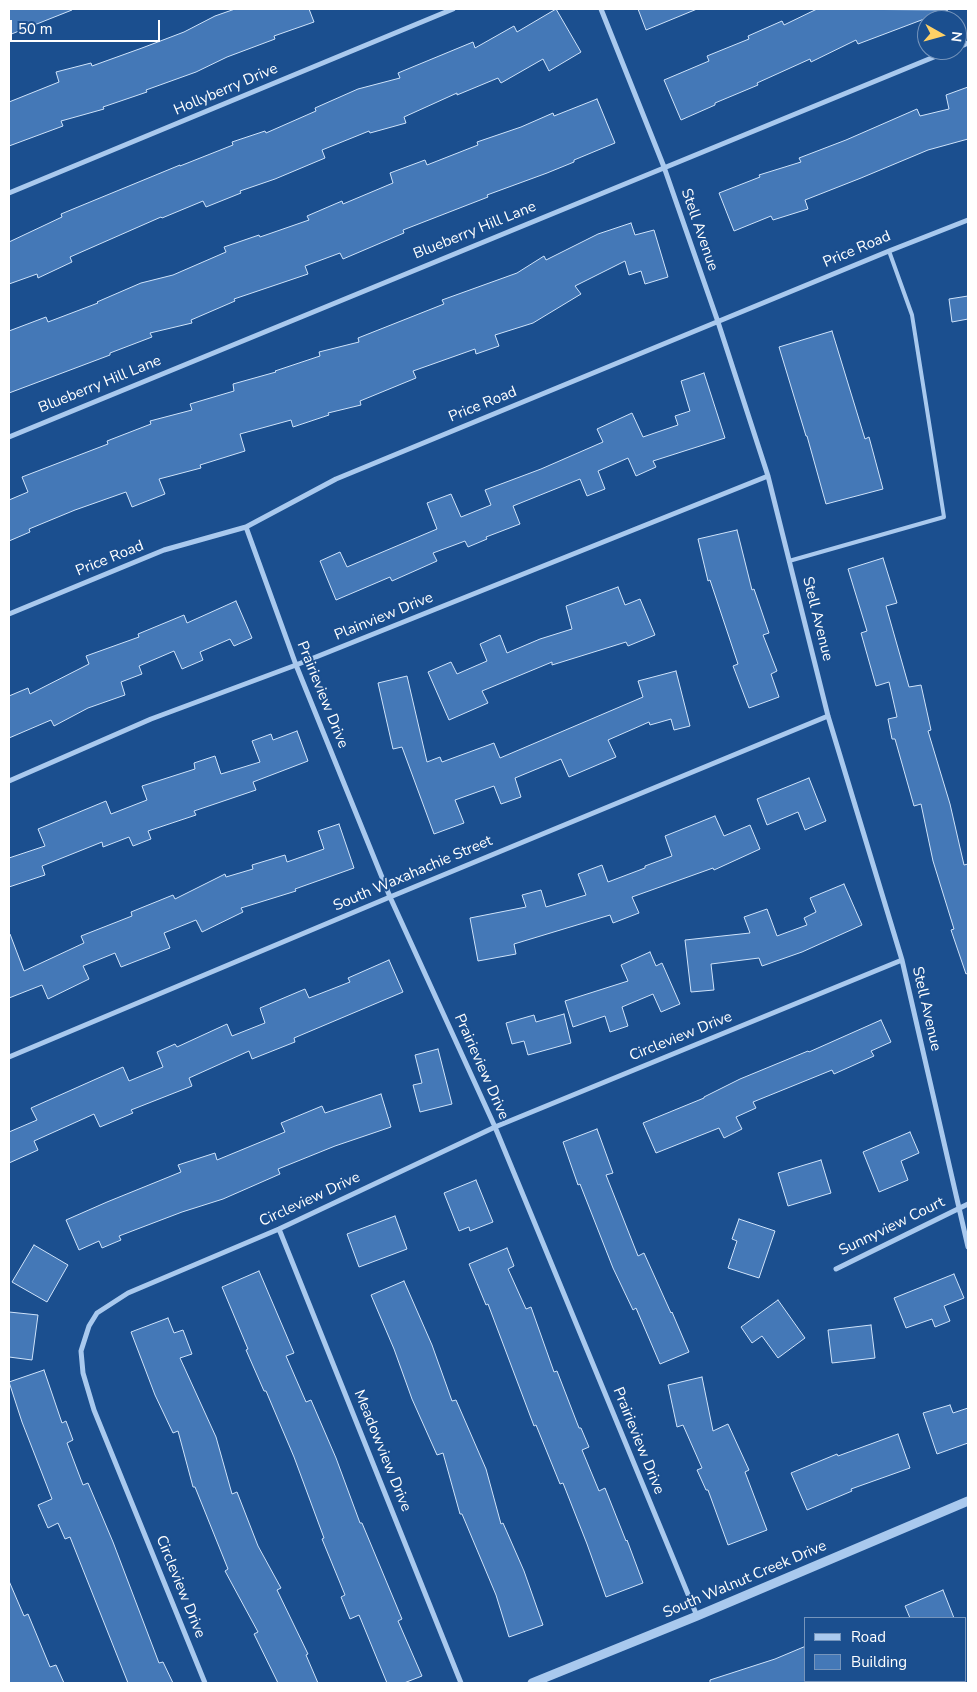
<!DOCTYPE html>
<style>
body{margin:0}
#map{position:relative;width:977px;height:1692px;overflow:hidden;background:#1b4f8f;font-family:"Nunito Sans",sans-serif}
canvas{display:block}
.frame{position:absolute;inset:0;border:10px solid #fff;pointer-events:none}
.legend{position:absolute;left:804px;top:1617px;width:162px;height:65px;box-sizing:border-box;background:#1b4f8f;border:1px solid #7695bc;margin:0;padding:6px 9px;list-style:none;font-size:15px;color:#fff}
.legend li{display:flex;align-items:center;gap:10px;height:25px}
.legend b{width:25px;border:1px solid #7695bc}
.north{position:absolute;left:917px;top:10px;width:50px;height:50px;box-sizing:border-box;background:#1b4f8f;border:1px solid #7695bc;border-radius:50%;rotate:97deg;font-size:14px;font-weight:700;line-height:20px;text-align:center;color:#fff}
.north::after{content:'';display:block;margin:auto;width:18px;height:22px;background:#ffd166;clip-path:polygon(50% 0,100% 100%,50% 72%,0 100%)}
.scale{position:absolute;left:10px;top:20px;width:150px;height:22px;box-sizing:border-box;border:2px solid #fff;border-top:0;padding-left:6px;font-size:15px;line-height:18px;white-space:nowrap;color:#fff;-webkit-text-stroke:4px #1b4f8f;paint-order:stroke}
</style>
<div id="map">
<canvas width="977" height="1692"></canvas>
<div class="frame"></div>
<ul class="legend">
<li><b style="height:6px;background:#a9c9ee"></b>Road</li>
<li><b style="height:14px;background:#4478b7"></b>Building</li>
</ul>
<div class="north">N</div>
<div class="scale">50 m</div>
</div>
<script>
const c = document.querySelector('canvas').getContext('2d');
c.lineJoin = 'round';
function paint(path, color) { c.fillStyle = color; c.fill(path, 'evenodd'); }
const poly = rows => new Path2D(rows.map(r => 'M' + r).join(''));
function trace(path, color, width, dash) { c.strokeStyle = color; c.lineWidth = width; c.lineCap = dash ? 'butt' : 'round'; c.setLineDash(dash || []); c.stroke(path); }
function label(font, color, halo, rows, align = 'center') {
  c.font = font + ' "Nunito Sans",sans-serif'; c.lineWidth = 4; c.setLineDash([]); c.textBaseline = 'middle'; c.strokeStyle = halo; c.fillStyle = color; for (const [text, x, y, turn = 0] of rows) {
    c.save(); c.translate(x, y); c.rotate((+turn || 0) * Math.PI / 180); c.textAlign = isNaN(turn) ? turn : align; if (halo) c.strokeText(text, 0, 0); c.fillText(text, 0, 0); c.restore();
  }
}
const building = poly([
 [9,9,72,9,72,10,9,35,9,9],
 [235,9,309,9,314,22,274,36,275,39,227,57,196,72,146,90,147,92,103,107,104,109,61,121,63,126,9,146,9,102,59,82,56,72,91,63,92,66,142,48,184,32,215,16,235,9],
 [556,9,581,52,549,71,543,59,501,83,498,78,457,95,457,93,404,117,406,123,370,133,369,131,322,150,325,158,275,179,240,191,241,193,206,207,203,201,162,218,161,217,70,257,72,262,38,278,37,274,9,284,9,242,62,217,61,214,180,165,180,166,233,145,232,142,265,131,266,133,316,111,315,108,358,89,400,78,398,73,473,42,475,48,514,26,517,32,556,9],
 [638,9,697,9,646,30,638,9],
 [817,9,948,10,858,44,856,40,811,62,810,59,757,83,758,85,715,103,715,105,681,120,664,80,709,61,707,56,749,39,748,36,782,21,784,25,817,9],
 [968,87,968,139,928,150,861,178,805,200,808,209,773,220,771,216,734,231,719,193,760,177,759,175,801,162,799,158,846,140,917,109,920,116,949,109,946,95,968,87],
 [597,99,615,143,574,160,574,162,547,173,487,195,488,197,403,230,404,233,343,259,340,253,305,266,308,274,234,299,235,301,191,320,192,323,150,333,152,337,110,353,110,355,9,393,9,331,46,317,48,322,98,303,97,302,141,283,173,275,226,252,224,247,259,235,260,237,309,220,307,216,342,201,343,204,393,183,390,173,425,160,427,165,478,145,477,142,521,127,553,113,554,116,597,99],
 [631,223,635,235,654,230,668,277,645,284,641,271,629,275,625,261,575,286,581,294,533,323,495,335,499,346,476,354,475,349,413,371,416,378,360,401,361,405,328,413,329,415,293,427,291,420,240,434,245,451,200,465,201,468,159,479,165,494,132,507,126,492,75,510,29,529,30,532,9,541,9,500,28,492,22,477,108,444,107,441,151,424,150,421,192,410,190,404,234,391,233,384,276,372,275,371,320,356,319,352,359,342,358,338,444,304,442,300,517,273,544,256,546,260,598,234,631,223],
 [968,296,968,319,952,322,949,299,968,296],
 [832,331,865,439,869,437,883,489,826,504,807,436,806,436,779,347,832,331],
 [704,373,725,438,653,461,656,467,636,476,628,458,598,471,605,489,587,496,580,479,513,506,520,524,486,537,487,539,468,547,465,541,433,553,437,561,392,581,390,577,336,600,320,561,340,552,347,567,437,529,427,503,451,494,461,517,491,505,485,490,541,469,603,442,597,429,632,413,643,437,678,425,675,416,690,411,681,381,704,373],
 [737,530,752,590,754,589,769,633,763,635,777,671,771,674,779,697,749,708,733,666,738,664,710,580,708,581,698,539,737,530],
 [883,558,897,603,886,606,909,687,921,685,931,730,928,731,950,804,964,865,968,864,968,973,966,974,951,930,954,929,933,861,921,804,914,806,895,739,892,739,888,719,897,717,889,682,876,686,861,633,867,631,848,569,883,558],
 [618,587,625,605,640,599,655,635,628,646,626,642,552,665,552,662,482,691,488,703,449,720,428,672,451,662,457,674,487,661,480,644,500,635,507,653,540,639,572,629,566,606,618,587],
 [236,601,252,638,234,646,230,639,200,652,203,660,182,669,174,651,139,666,142,674,121,682,125,695,88,708,54,726,51,720,9,738,9,696,28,688,30,694,89,664,86,656,139,637,138,634,184,615,187,623,236,601],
 [676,671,690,726,674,730,671,719,650,725,649,722,608,740,616,757,569,777,561,759,515,778,521,797,501,804,494,786,455,800,464,823,434,834,402,747,393,749,378,683,407,676,427,762,440,757,442,762,494,743,500,758,643,697,638,681,676,671],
 [297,731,308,761,253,782,256,790,194,811,196,815,148,831,151,839,133,846,129,837,103,847,102,842,42,866,45,875,9,887,9,858,45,846,38,829,106,801,111,814,147,800,142,786,195,769,194,763,215,756,221,774,260,762,252,741,271,734,273,740,297,731],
 [809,778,826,821,805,830,798,812,767,825,757,799,809,778],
 [715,816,724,836,750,825,760,849,714,870,713,868,632,897,639,913,613,923,610,915,514,944,516,954,478,961,470,918,526,907,522,895,541,890,546,907,586,895,578,874,602,865,608,882,645,868,645,866,672,856,665,836,715,816],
 [339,824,354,868,295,889,296,891,241,908,243,912,202,932,196,920,164,933,170,948,121,967,115,953,83,966,89,979,48,999,42,985,9,998,9,935,10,934,24,971,84,943,81,936,132,916,131,912,173,895,175,899,225,874,226,877,253,869,252,865,285,855,287,862,324,849,318,831,339,824],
 [844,884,862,925,802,952,762,966,759,958,711,964,714,990,691,992,685,940,750,933,744,917,767,909,777,936,807,925,804,918,816,912,810,898,844,884],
 [650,952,656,966,662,963,680,1004,661,1012,653,994,622,1007,628,1026,610,1032,605,1016,573,1027,565,1001,628,981,621,965,650,952],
 [389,960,403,992,294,1038,295,1042,252,1059,249,1051,189,1078,192,1086,131,1110,133,1113,100,1127,94,1114,34,1141,38,1150,9,1163,9,1132,37,1120,31,1108,123,1067,129,1081,163,1067,157,1052,175,1044,177,1047,227,1024,232,1036,265,1023,260,1008,305,989,309,998,350,982,348,978,389,960],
 [564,1014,571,1043,528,1055,524,1041,512,1044,506,1023,534,1015,536,1022,564,1014],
 [881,1020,891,1042,871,1051,874,1056,834,1074,832,1070,753,1102,756,1108,736,1117,742,1129,724,1138,719,1128,656,1153,643,1123,704,1098,704,1097,740,1079,808,1051,809,1052,881,1020],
 [438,1049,452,1104,420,1112,413,1085,422,1083,415,1055,438,1049],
 [381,1094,391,1127,335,1146,278,1169,280,1174,223,1199,182,1212,119,1236,121,1240,102,1248,99,1241,79,1250,66,1220,107,1202,181,1172,178,1165,215,1153,217,1160,285,1132,281,1123,322,1106,325,1113,381,1094],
 [597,1129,613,1173,606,1175,638,1256,644,1253,671,1313,672,1312,689,1352,660,1364,636,1308,633,1310,613,1268,580,1184,578,1185,563,1142,597,1129],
 [910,1132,919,1153,901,1161,908,1180,879,1192,863,1152,910,1132],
 [821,1160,831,1193,788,1206,778,1173,821,1160],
 [476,1180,493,1222,470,1231,469,1227,459,1231,444,1193,476,1180],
 [395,1216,407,1249,359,1267,347,1234,395,1216],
 [739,1219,775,1231,759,1278,728,1268,737,1241,732,1239,739,1219],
 [34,1245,68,1265,47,1302,12,1282,34,1245],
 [507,1248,514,1266,508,1269,526,1309,531,1307,554,1372,557,1371,579,1428,581,1428,589,1447,582,1450,599,1491,605,1488,626,1541,627,1540,643,1583,606,1597,587,1544,563,1483,560,1484,536,1425,534,1426,488,1304,486,1305,469,1264,507,1248],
 [259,1271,294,1353,286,1356,306,1402,311,1400,336,1458,360,1523,362,1523,402,1619,398,1621,422,1676,404,1683,387,1683,359,1615,350,1619,341,1597,345,1595,322,1539,324,1538,294,1457,266,1391,264,1391,246,1350,248,1349,222,1287,259,1271],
 [954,1274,964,1298,944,1306,950,1321,935,1327,932,1319,906,1328,894,1298,954,1274],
 [404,1281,432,1345,452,1401,456,1400,486,1469,501,1524,503,1523,524,1571,543,1625,509,1637,496,1595,462,1514,460,1514,443,1453,437,1455,412,1399,394,1349,371,1295,404,1281],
 [778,1300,805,1338,778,1358,762,1336,752,1343,741,1327,778,1300],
 [9,1312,38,1315,32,1360,9,1357,9,1312],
 [168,1318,174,1333,183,1330,192,1354,180,1358,216,1437,232,1494,237,1492,258,1546,281,1588,277,1590,308,1654,306,1655,318,1683,278,1683,254,1634,258,1632,225,1571,228,1569,195,1487,193,1487,178,1431,173,1433,155,1395,131,1332,168,1318],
 [871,1325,875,1358,832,1363,828,1330,871,1325],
 [44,1370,62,1423,66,1421,73,1440,67,1443,83,1485,88,1483,113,1542,159,1663,163,1662,173,1683,128,1683,70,1537,65,1539,58,1523,48,1528,38,1505,52,1499,22,1422,9,1382,44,1370],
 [702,1377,713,1431,728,1424,749,1470,745,1472,767,1530,728,1545,708,1490,706,1490,697,1470,702,1468,683,1425,677,1427,668,1385,702,1377],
 [950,1405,953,1413,968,1408,968,1443,937,1454,923,1413,950,1405],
 [898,1434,910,1468,851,1489,852,1491,807,1510,791,1473,837,1454,838,1456,898,1434],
 [9,1581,24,1616,28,1614,50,1667,56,1665,64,1683,9,1683,9,1581],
 [943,1590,954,1618,910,1618,905,1606,943,1590],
 [806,1646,806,1683,710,1683,710,1680,775,1659,806,1646]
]);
paint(building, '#4478b7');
trace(building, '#cfe3fa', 1);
trace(poly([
 [789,561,944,517,912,315,889,251]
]), '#a9c9ee', 4);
trace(poly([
 [601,9,664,167,718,322,768,476,828,716,902,960,968,1247],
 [957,48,968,43],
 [9,193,453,9],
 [9,437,951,50],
 [246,527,296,665,390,897,495,1127,697,1616],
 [9,614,164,550,246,527,336,479,889,251,968,220],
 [9,781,151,719,296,665,768,476],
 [9,1057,390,897,828,716],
 [279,1229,461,1683],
 [836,1269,968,1204],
 [205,1683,94,1410,83,1373,81,1351,89,1326,97,1313,128,1293,279,1229,495,1127,902,960]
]), '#a9c9ee', 5);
trace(poly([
 [532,1683,697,1616,968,1501]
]), '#a9c9ee', 9);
label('15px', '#fff', '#1b4f8f', [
 ["Hollyberry Drive",226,90,-23],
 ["Stell Avenue",699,230,71],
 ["Blueberry Hill Lane",475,231,-22],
 ["Price Road",857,250,-23],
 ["Blueberry Hill Lane",100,385,-22],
 ["Price Road",483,405,-22],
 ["Price Road",110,559,-22],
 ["Plainview Drive",384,617,-22],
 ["Stell Avenue",817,619,76],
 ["Prairieview Drive",322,695,68],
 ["South Waxahachie Street",413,874,-23],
 ["Stell Avenue",926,1009,77],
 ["Circleview Drive",681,1037,-22],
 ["Prairieview Drive",481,1067,66],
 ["Circleview Drive",310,1200,-25],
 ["Sunnyview Court",892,1227,-26],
 ["Prairieview Drive",638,1441,68],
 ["Meadowview Drive",382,1451,68],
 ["South Walnut Creek Drive",745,1580,-23],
 ["Circleview Drive",180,1587,68]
]);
</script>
